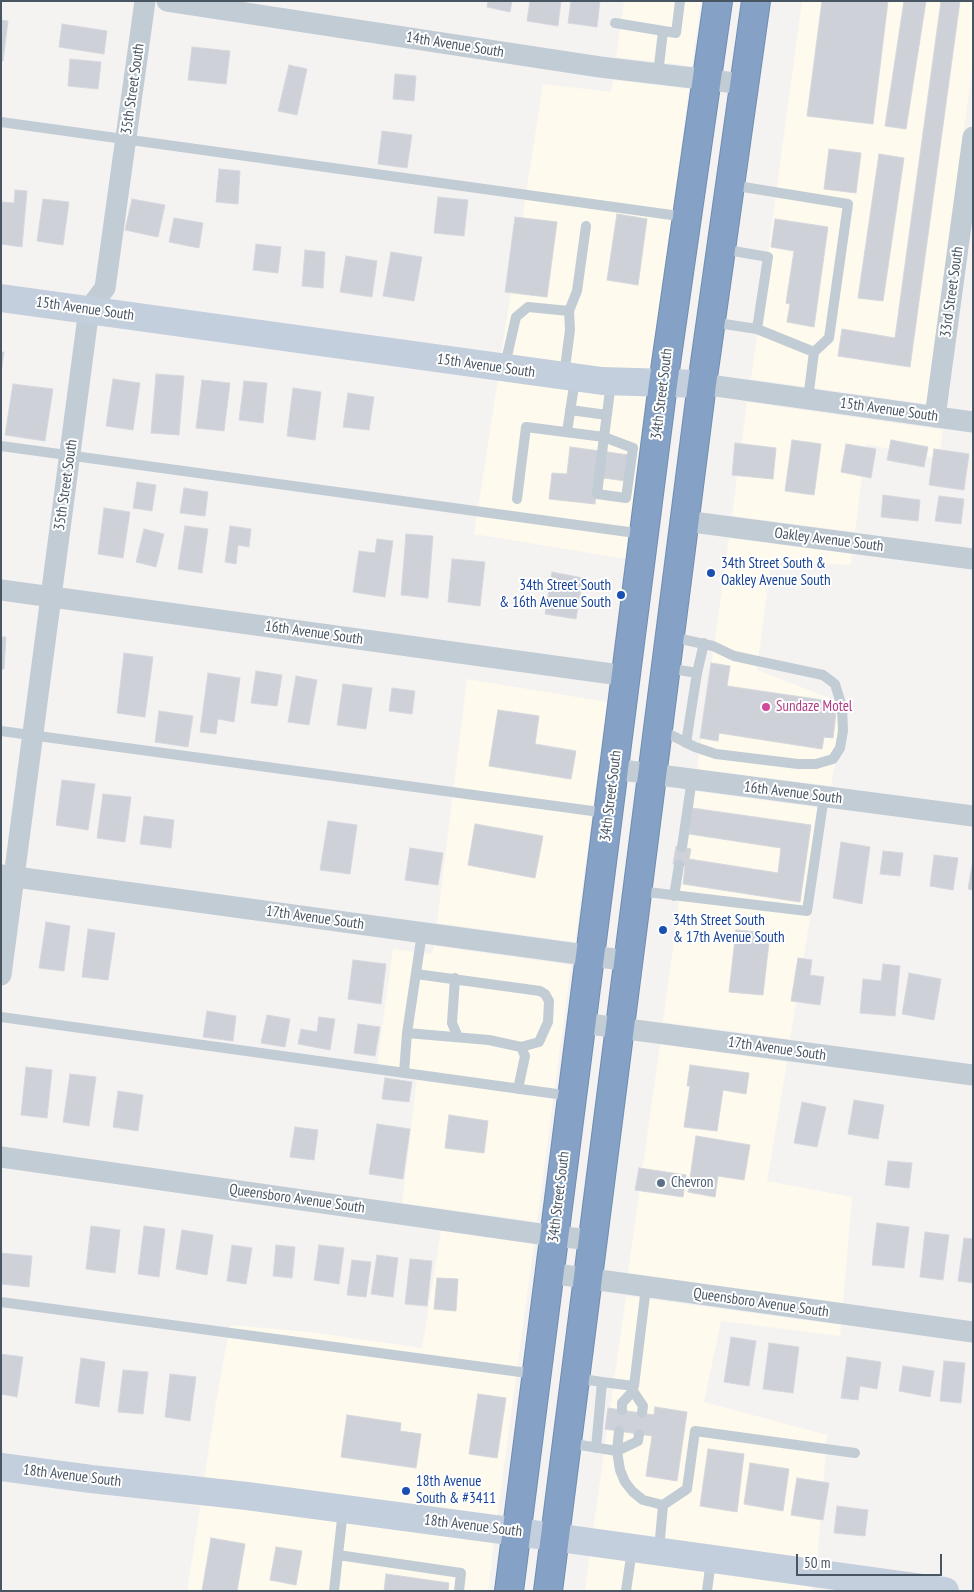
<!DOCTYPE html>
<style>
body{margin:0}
#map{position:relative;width:974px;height:1592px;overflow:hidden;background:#f5f2f2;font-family:"PT Sans Narrow",sans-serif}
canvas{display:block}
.frame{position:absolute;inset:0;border:2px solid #485563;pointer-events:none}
.scale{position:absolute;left:796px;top:1554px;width:146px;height:22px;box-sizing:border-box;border:2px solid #485563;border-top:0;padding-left:6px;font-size:15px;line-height:18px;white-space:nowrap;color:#485563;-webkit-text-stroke:4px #fff;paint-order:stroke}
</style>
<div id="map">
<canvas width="974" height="1592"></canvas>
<div class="frame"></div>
<div class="scale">50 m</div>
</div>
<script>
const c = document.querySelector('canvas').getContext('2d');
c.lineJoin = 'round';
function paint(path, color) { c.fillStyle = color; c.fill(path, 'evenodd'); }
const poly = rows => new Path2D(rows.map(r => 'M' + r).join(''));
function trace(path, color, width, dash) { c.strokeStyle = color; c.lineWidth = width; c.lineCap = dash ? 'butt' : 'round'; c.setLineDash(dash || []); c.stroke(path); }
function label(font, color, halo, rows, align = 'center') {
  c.font = font + ' "PT Sans Narrow",sans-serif'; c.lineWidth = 4; c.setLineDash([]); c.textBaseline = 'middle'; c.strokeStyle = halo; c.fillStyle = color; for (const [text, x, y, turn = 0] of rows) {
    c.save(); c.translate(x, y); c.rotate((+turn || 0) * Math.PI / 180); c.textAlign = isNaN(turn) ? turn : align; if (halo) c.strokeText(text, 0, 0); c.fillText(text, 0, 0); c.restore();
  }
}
paint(poly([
 [624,1,701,1,692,66,616,57],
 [802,1,973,1,973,63,927,404,751,379],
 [613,80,689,89,651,372,603,370,501,356,543,84,611,92],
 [498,379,648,395,626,559,474,534],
 [747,402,943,430,939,459,866,444,855,532,732,516],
 [729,538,852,554,851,565,771,560,757,670,845,704,831,786,697,769],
 [467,679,607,702,575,942,437,923],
 [694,791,828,809,790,1039,663,1022],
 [434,946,571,965,537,1222,402,1203,417,1079,376,1073,393,949,432,954],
 [660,1044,787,1062,767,1181,852,1197,843,1303,628,1273],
 [441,1231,534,1244,497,1518,204,1480,216,1402,230,1325,310,1332,422,1348],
 [626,1296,841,1325,840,1336,721,1321,704,1402,827,1435,817,1562,593,1531],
 [201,1503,494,1540,488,1591,187,1591],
 [590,1553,813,1584,812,1591,585,1591]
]), '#fefaed');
const building = poly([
 [488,1,512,1,510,12,487,7,488,1],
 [530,1,561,1,558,26,527,21,530,1],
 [571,1,600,1,597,27,568,23,571,1],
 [822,1,888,1,873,124,807,116,822,1],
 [904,1,926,1,906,129,885,126,904,1],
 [941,1,960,1,910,367,838,356,842,329,895,338,941,1],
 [1,20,8,21,3,61,1,60,1,20],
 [62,24,107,31,104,54,59,47,62,24],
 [192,47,230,51,226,84,188,80,192,47],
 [70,59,101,62,98,89,68,86,70,59],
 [289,65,307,69,297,115,278,111,289,65],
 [395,74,416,76,414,101,393,99,395,74],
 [382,131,412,135,407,168,378,164,382,131],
 [829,149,861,153,856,193,824,189,829,149],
 [879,154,904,158,883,301,858,298,879,154],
 [219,169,240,171,238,204,216,202,219,169],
 [15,190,27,191,22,247,1,244,2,202,14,203,15,190],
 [438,197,468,200,464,236,434,233,438,197],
 [43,199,69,202,63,245,37,241,43,199],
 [132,199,165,205,158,237,125,230,132,199],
 [617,214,647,219,638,285,607,280,617,214],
 [515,217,557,222,547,297,505,292,515,217],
 [174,218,203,223,199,248,169,242,174,218],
 [775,219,828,227,814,327,787,322,790,304,786,303,794,251,771,247,775,219],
 [256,244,281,247,278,273,253,270,256,244],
 [305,250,325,252,323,288,302,286,305,250],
 [391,252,422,257,414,301,383,296,391,252],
 [346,256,377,261,372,297,340,292,346,256],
 [1,352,4,352,1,373,1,352],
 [156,374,184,376,179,435,151,433,156,374],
 [113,379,140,383,133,430,106,426,113,379],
 [202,380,230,383,224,431,196,428,202,380],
 [244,381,267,383,263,423,239,420,244,381],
 [13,384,53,389,45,441,5,435,13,384],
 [293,388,321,392,315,440,287,436,293,388],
 [348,393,374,397,369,430,343,427,348,393],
 [792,440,821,444,814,495,785,491,792,440],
 [891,440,928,447,924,467,887,460,891,440],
 [735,443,776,448,773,479,732,475,735,443],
 [846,444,876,449,871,478,841,472,846,444],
 [570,447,600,451,595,504,549,499,552,473,567,474,570,447],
 [934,449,969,454,964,490,929,485,934,449],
 [607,452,629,455,626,481,603,478,607,452],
 [137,482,156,485,152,511,133,508,137,482],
 [184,488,208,492,205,516,180,513,184,488],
 [883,495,920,500,918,521,881,517,883,495],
 [939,496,964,499,961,524,935,521,939,496],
 [104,508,130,512,123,558,98,554,104,508],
 [185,526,208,529,202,573,178,569,185,526],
 [230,526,251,529,249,547,238,545,236,564,225,562,230,526],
 [144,529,164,534,156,567,136,562,144,529],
 [406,534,433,536,428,598,401,595,406,534],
 [377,539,393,541,385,597,353,592,359,551,375,553,377,539],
 [452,559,485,562,480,606,448,602,452,559],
 [552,572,583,578,576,619,545,614,552,572],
 [1,637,6,637,4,669,1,669,1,637],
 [124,653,153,657,145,717,117,713,124,653],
 [711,663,730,666,727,686,829,701,828,712,836,713,833,738,824,737,822,749,719,733,718,741,700,738,711,663],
 [256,671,282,675,277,706,251,703,256,671],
 [208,673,240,678,234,722,218,719,216,734,200,732,208,673],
 [296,676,317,680,309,725,288,722,296,676],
 [343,684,372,688,366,729,337,725,343,684],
 [392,688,415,691,412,714,389,711,392,688],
 [498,710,539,716,535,744,576,751,571,779,489,766,498,710],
 [159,711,193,716,188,747,155,742,159,711],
 [62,780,95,784,88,830,56,825,62,780],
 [103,794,131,797,125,842,97,838,103,794],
 [692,808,811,825,800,902,683,884,685,866,673,864,676,846,691,849,689,859,778,873,781,848,689,834,692,808],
 [144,816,174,820,171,848,140,844,144,816],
 [328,821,357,825,350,874,320,870,328,821],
 [475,824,543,836,535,878,468,865,475,824],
 [841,842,870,847,862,904,833,898,841,842],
 [410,848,443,853,438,885,405,880,410,848],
 [883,851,903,853,900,876,880,874,883,851],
 [934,855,958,858,953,890,930,886,934,855],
 [973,860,973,890,968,889,973,860],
 [46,922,70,926,64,971,39,968,46,922],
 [88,929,115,933,108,980,82,977,88,929],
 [736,930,770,933,763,995,729,992,736,930],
 [798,958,812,960,810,975,824,977,820,1005,791,1001,798,958],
 [353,960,386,964,381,1004,348,999,353,960],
 [883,964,900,966,895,1016,860,1013,863,979,881,981,883,964],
 [909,973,941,979,934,1020,902,1014,909,973],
 [207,1011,236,1016,233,1041,203,1037,207,1011],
 [267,1015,290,1019,285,1047,261,1043,267,1015],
 [319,1017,335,1019,330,1050,298,1044,301,1029,317,1032,319,1017],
 [358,1024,380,1027,375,1056,354,1053,358,1024],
 [690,1065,749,1073,746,1094,723,1090,717,1131,684,1127,690,1086,687,1086,690,1065],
 [26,1067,52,1070,47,1118,21,1115,26,1067],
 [70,1074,96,1077,89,1126,63,1122,70,1074],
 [385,1078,412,1082,409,1102,382,1099,385,1078],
 [118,1091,143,1095,138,1131,113,1127,118,1091],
 [854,1100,884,1105,878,1139,848,1134,854,1100],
 [802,1102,826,1107,817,1147,794,1143,802,1102],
 [449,1115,488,1121,484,1153,445,1148,449,1115],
 [377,1124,410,1129,403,1179,369,1174,377,1124],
 [295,1127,318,1130,314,1160,290,1157,295,1127],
 [696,1136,750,1145,744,1180,718,1176,715,1197,688,1192,696,1136],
 [888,1161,912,1163,909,1188,885,1185,888,1161],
 [639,1168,686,1175,683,1197,635,1190,639,1168],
 [877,1223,909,1227,904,1268,872,1265,877,1223],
 [91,1226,120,1230,115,1273,86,1269,91,1226],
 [144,1226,165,1229,159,1277,138,1274,144,1226],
 [182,1230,213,1235,207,1275,176,1269,182,1230],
 [925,1232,949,1235,943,1280,920,1277,925,1232],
 [964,1238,973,1239,973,1283,958,1281,964,1238],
 [232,1245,252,1248,246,1284,227,1281,232,1245],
 [276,1245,295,1247,292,1278,273,1276,276,1245],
 [319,1245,344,1248,339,1284,314,1280,319,1245],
 [1,1253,32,1256,29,1287,1,1284,1,1253],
 [377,1255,398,1258,393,1297,371,1294,377,1255],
 [410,1259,432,1261,427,1306,405,1304,410,1259],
 [352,1260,371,1262,366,1297,347,1295,352,1260],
 [437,1278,458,1279,456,1311,434,1309,437,1278],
 [731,1337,756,1341,749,1386,724,1382,731,1337],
 [769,1343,799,1347,793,1393,763,1389,769,1343],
 [1,1354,23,1357,17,1397,1,1394,1,1354],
 [847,1357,881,1362,877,1389,860,1386,858,1400,841,1398,847,1357],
 [81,1358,105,1362,99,1407,75,1403,81,1358],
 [944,1361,965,1363,961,1403,940,1401,944,1361],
 [903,1366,934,1371,930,1397,899,1391,903,1366],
 [123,1370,148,1372,143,1414,118,1412,123,1370],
 [170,1374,196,1377,190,1421,165,1417,170,1374],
 [478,1394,506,1398,497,1458,469,1454,478,1394],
 [655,1407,687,1412,677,1481,646,1476,652,1436,605,1429,608,1408,654,1415,655,1407],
 [347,1415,401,1423,400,1431,421,1434,416,1468,341,1457,347,1415],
 [708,1449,744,1454,737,1512,700,1506,708,1449],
 [750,1463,789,1469,783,1511,744,1504,750,1463],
 [797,1478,829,1483,823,1520,791,1515,797,1478],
 [837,1506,868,1510,865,1536,834,1533,837,1506],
 [211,1538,245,1544,237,1591,202,1591,211,1538],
 [276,1547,302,1551,296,1585,270,1580,276,1547],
 [386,1574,449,1583,448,1591,384,1591,386,1574]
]);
paint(building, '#ced1d8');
trace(building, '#d6d8de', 1);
const highway = poly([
 [509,1591,663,384,718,1],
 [548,1591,702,384,756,1]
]);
trace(highway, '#708db2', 30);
trace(poly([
 [615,23,676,33,680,1],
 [658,74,663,31],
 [1,122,686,217],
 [731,185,848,204,829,338,814,352],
 [722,249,768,257,757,329,814,352,808,399],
 [569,311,577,291,586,226],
 [711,322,757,329],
 [505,365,516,317,528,307,569,311,570,330,564,375],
 [570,410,607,415],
 [567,432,575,379],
 [1,446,643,534],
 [517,499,526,427,604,437,633,448,626,498,597,494,604,437,611,383],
 [667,668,697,673,704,643],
 [659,729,695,747,716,754,798,764,816,764,833,759,840,748,843,731,842,707,835,684,823,675,734,656,713,646,672,637],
 [1,731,607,813],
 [686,743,697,673],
 [682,847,692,779],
 [639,891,807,911,824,797],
 [674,896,679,865],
 [416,974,540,991,545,994,549,1001,548,1022,539,1042,521,1047],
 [455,978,452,1023,458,1037],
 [1,1017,571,1096],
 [407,1033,489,1040,521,1047,525,1056,518,1089],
 [404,1073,407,1033,422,933],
 [1,1302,535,1374],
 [576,1378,602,1382,596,1448],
 [602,1382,634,1386,646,1287],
 [622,1410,622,1403,633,1391,643,1406,642,1413],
 [619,1431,617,1451,638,1441,639,1434],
 [568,1443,617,1451,620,1470,625,1482,633,1492,643,1500,663,1505,659,1550],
 [663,1505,687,1489,695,1431,855,1453],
 [338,1555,461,1573,459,1591],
 [334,1591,343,1510],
 [626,1591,632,1550],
 [707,1591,711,1560]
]), '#c2ccd5', 10);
trace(poly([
 [167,1,600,67,744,84],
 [702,384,973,422],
 [935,417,973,137],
 [685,521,973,559],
 [1,590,627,676],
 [614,769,973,816],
 [1,875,629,961],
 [1,975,89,309,105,288,145,1],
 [582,1023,973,1075],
 [1,1157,554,1236,592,1240],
 [549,1273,973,1332]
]), '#c2ccd5', 21);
trace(poly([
 [1,298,602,381,702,384],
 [1,1467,91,1479,247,1496,517,1532,945,1591]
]), '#c4cfdd', 28);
trace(highway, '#85a2c6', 28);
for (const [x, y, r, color] of [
 [711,573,5,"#1a4fb4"],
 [621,595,5,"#1a4fb4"],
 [766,707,5,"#d1479c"],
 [663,930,5,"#1a4fb4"],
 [661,1183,5,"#5c6f8a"],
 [406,1491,5,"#1a4fb4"]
]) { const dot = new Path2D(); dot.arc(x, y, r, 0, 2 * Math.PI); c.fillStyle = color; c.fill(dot); trace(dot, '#fff', 2); }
label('15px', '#485563', '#fff', [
 ["14th Avenue South",455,45,9],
 ["35th Street South",133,89,-82],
 ["33rd Street South",952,292,-82],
 ["15th Avenue South",85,309,8],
 ["15th Avenue South",486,366,8],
 ["34th Street South",662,394,-83],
 ["15th Avenue South",889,410,8],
 ["35th Street South",66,485,-82],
 ["Oakley Avenue South",829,540,7],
 ["16th Avenue South",314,633,8],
 ["16th Avenue South",793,793,7],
 ["34th Street South",611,796,-83],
 ["17th Avenue South",315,918,8],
 ["17th Avenue South",777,1049,8],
 ["34th Street South",559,1197,-83],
 ["Queensboro Avenue South",297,1199,8],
 ["Queensboro Avenue South",761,1303,8],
 ["18th Avenue South",72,1476,7],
 ["18th Avenue South",473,1526,7]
]);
label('15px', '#164399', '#fff', [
 ["34th Street South &",721,564],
 ["Oakley Avenue South",721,581],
 ["34th Street South",611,586,"right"],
 ["& 16th Avenue South",611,603,"right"],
 ["34th Street South",673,921],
 ["& 17th Avenue South",673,938],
 ["18th Avenue",416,1482],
 ["South & #3411",416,1499]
], 'left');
label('15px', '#b23c85', '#fff', [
 ["Sundaze Motel",776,707]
], 'left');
label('15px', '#4e5e75', '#fff', [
 ["Chevron",671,1183]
], 'left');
</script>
